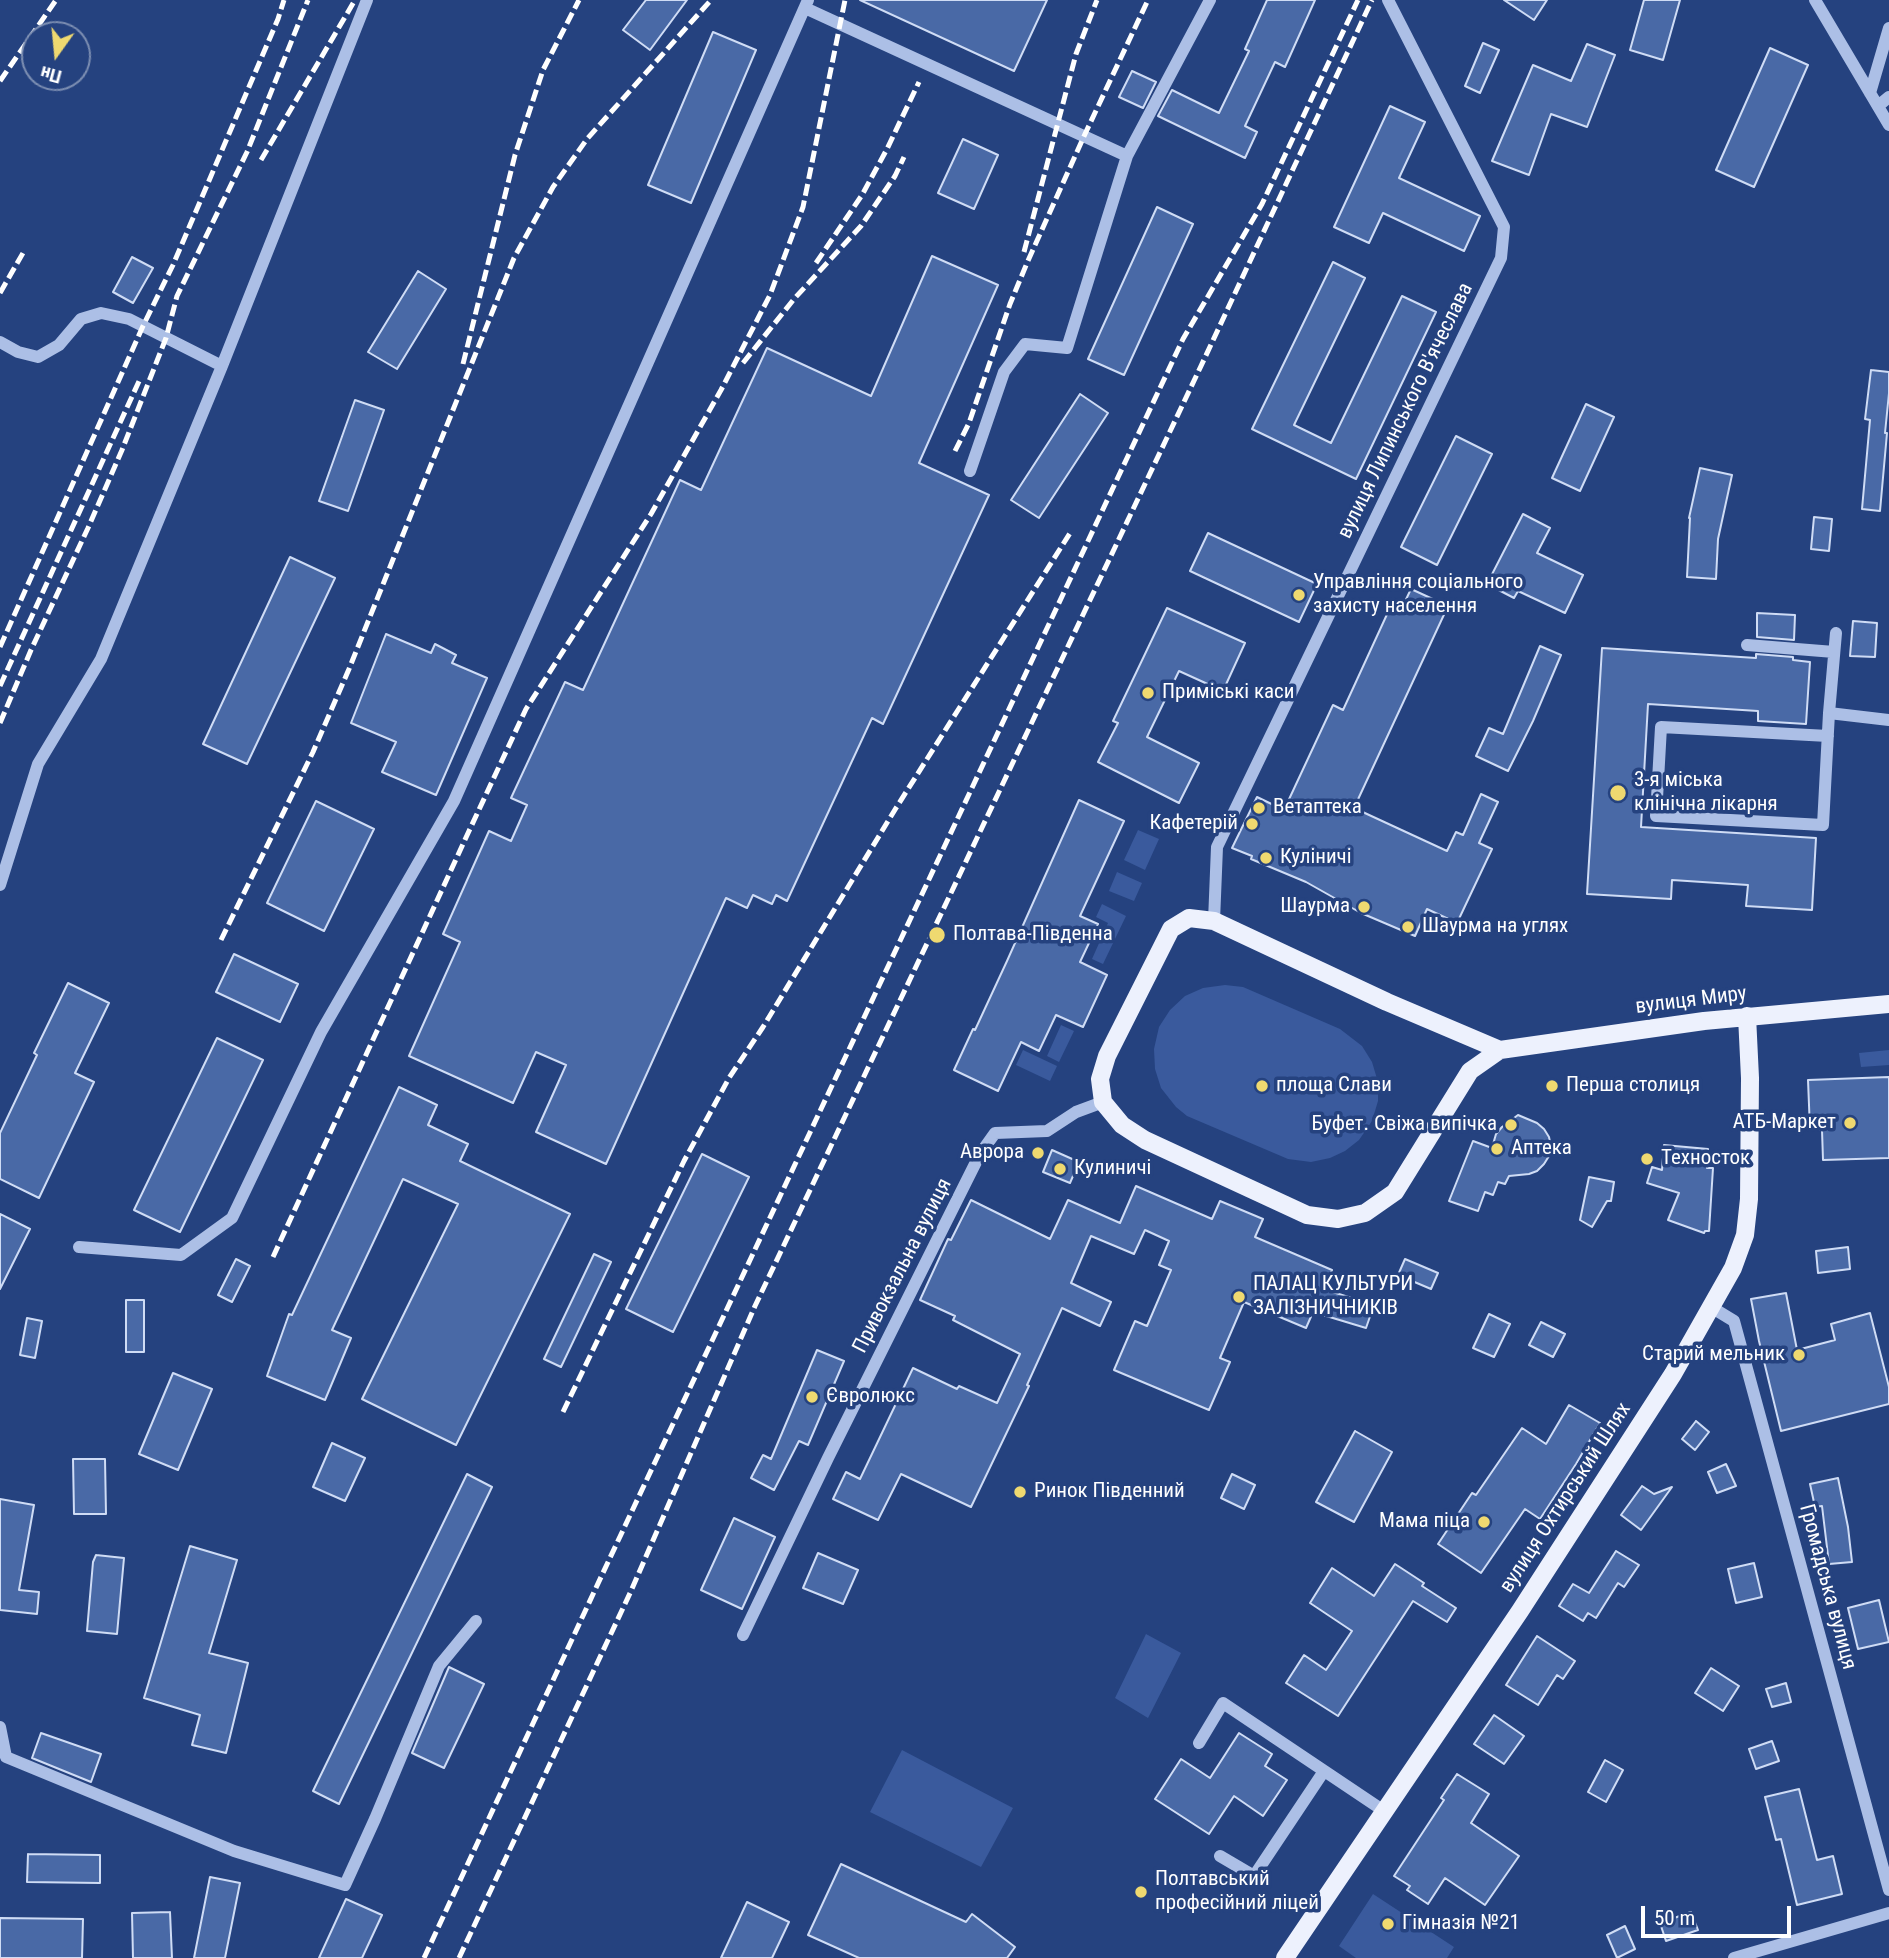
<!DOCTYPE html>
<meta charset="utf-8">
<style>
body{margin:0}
#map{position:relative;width:1889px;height:1958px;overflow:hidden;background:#25427f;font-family:"Roboto Condensed",sans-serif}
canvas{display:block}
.north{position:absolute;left:21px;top:21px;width:70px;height:70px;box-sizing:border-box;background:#25427f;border:2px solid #7c8eb2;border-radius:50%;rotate:195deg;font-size:19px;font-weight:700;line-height:28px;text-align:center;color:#fff}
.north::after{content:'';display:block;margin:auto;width:24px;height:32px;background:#efd970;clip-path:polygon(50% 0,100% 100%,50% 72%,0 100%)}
.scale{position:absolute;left:1641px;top:1906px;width:150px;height:32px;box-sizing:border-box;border:4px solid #fff;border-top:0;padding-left:9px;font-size:21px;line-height:24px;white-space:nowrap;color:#fff;-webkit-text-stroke:5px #25427f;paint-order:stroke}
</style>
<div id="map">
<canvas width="1889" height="1958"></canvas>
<div class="north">Пн</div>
<div class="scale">50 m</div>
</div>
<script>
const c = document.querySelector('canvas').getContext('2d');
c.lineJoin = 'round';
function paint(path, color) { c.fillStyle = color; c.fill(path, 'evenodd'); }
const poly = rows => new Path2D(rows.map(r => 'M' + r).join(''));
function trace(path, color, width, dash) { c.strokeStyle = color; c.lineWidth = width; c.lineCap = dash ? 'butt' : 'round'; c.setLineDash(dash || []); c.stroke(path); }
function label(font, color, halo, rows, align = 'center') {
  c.font = font + ' "Roboto Condensed",sans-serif'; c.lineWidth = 7; c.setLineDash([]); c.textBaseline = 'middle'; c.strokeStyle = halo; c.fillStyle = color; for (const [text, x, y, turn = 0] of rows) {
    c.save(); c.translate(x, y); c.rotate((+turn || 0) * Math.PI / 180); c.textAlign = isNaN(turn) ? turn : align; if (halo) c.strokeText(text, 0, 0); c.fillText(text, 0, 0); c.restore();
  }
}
paint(poly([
 [1138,830,1159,839,1145,870,1124,860],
 [1117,872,1142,883,1134,901,1109,891],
 [1102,904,1126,916,1103,964,1092,959,1108,923,1096,917],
 [1225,985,1243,987,1340,1029,1362,1046,1372,1062,1378,1082,1378,1101,1372,1121,1359,1140,1345,1151,1330,1158,1311,1162,1288,1159,1187,1116,1176,1107,1161,1088,1155,1069,1154,1049,1159,1027,1170,1010,1185,996,1203,988],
 [1061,1025,1074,1031,1059,1062,1047,1056],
 [1023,1050,1057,1066,1050,1081,1016,1065],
 [1889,1050,1889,1065,1861,1067,1859,1053],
 [1146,1634,1181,1653,1148,1718,1115,1698],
 [902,1750,1013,1808,981,1867,870,1812],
 [1373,1894,1454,1947,1447,1958,1356,1958,1339,1946]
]), '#3a5a9d');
const building = poly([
 [646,0,687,0,650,50,623,30,646,0],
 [860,0,1047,0,1014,71,860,0],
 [1267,0,1315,0,1285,67,1275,62,1245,126,1257,132,1245,158,1158,116,1172,90,1219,113,1249,51,1245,49,1267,0],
 [1504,0,1547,0,1534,20,1504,0],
 [1644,0,1680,0,1663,60,1630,50,1644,0],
 [713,32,756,50,691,203,648,185,713,32],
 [1483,43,1499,50,1480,93,1465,86,1483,43],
 [1587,44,1615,55,1587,127,1551,114,1529,175,1492,161,1533,65,1571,81,1587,44],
 [1770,48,1808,65,1754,187,1716,170,1770,48],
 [1132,71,1156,82,1143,108,1119,97,1132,71],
 [1390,106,1425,122,1399,178,1480,216,1464,251,1383,213,1369,243,1334,227,1390,106],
 [963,139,998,155,974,209,938,193,963,139],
 [1157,207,1193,224,1124,375,1088,359,1157,207],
 [932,256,998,285,919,463,989,495,883,724,872,718,787,901,776,895,772,904,753,895,747,908,726,898,606,1164,536,1132,566,1065,536,1052,513,1103,409,1056,460,942,443,934,489,831,511,841,527,805,511,798,565,682,583,690,680,480,701,490,767,348,871,396,932,256],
 [132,257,153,268,133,303,113,292,132,257],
 [1333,262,1365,278,1294,425,1331,443,1402,296,1436,312,1356,479,1252,429,1333,262],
 [418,271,446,289,397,369,368,352,418,271],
 [1871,370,1889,372,1889,393,1885,433,1887,433,1880,511,1862,509,1870,420,1865,419,1871,370],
 [1080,394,1108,413,1039,518,1011,500,1080,394],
 [355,400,384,410,348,511,319,501,355,400],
 [1586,404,1614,417,1580,491,1552,478,1586,404],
 [1456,436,1492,454,1437,565,1401,547,1456,436],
 [1700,468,1732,475,1718,539,1716,579,1687,577,1690,518,1689,518,1700,468],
 [1523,514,1550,528,1537,553,1583,575,1565,613,1518,591,1514,598,1487,584,1523,514],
 [1814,517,1832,519,1829,551,1811,549,1814,517],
 [1208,533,1317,584,1299,622,1190,571,1208,533],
 [290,557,335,578,247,764,203,744,290,557],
 [1411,589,1448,606,1354,808,1447,851,1456,832,1463,835,1481,794,1498,802,1479,843,1492,849,1457,923,1427,909,1415,936,1361,913,1306,882,1251,859,1252,856,1232,848,1257,797,1284,810,1333,705,1343,710,1389,610,1399,614,1411,589],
 [1167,608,1245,643,1223,691,1179,671,1147,737,1199,763,1179,803,1098,762,1118,723,1113,721,1167,608],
 [1757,613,1795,615,1794,640,1757,637,1757,613],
 [1853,621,1877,623,1875,657,1850,656,1853,621],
 [386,634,431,653,435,644,456,655,452,663,487,678,436,795,382,772,396,742,351,723,386,634],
 [1540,646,1561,655,1533,721,1508,771,1476,756,1489,728,1503,734,1540,646],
 [1602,648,1756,658,1756,654,1793,657,1793,660,1810,662,1806,724,1758,721,1758,711,1648,704,1641,827,1816,838,1812,910,1746,906,1748,885,1672,880,1671,899,1587,894,1602,648],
 [1079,800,1124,821,1080,916,1098,924,1080,962,1107,975,1083,1027,1056,1015,1039,1051,1021,1042,998,1091,954,1070,973,1029,975,1030,1007,961,1079,800],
 [316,801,374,829,324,931,267,903,316,801],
 [234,954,298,984,280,1022,216,992,234,954],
 [68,983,109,1003,75,1073,94,1082,39,1198,0,1179,0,1133,37,1055,34,1053,68,983],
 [217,1038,263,1060,180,1232,134,1210,217,1038],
 [1889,1077,1889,1158,1823,1160,1822,1130,1810,1130,1808,1080,1889,1077],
 [399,1087,437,1105,428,1125,468,1144,460,1161,570,1214,456,1445,362,1399,458,1204,403,1179,332,1330,351,1338,325,1400,267,1376,289,1314,292,1315,399,1087],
 [1518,1115,1537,1123,1544,1129,1549,1137,1551,1147,1549,1156,1544,1164,1537,1171,1529,1174,1509,1176,1505,1184,1498,1182,1493,1195,1485,1192,1478,1211,1449,1201,1473,1141,1492,1148,1496,1134,1502,1127,1518,1115],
 [1664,1145,1708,1149,1707,1168,1713,1168,1709,1231,1705,1231,1704,1233,1668,1220,1679,1193,1647,1183,1652,1167,1662,1170,1664,1145],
 [1052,1150,1079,1162,1070,1183,1043,1172,1052,1150],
 [702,1154,749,1177,673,1332,626,1309,702,1154],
 [1589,1177,1614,1182,1611,1201,1607,1201,1592,1227,1580,1220,1589,1177],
 [1136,1186,1212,1219,1220,1201,1263,1219,1255,1237,1332,1270,1323,1289,1374,1305,1366,1328,1313,1312,1306,1328,1244,1302,1220,1358,1230,1362,1209,1410,1114,1370,1135,1321,1147,1326,1171,1270,1159,1265,1169,1241,1145,1230,1134,1254,1091,1236,1071,1283,1111,1302,1100,1326,1062,1308,1027,1385,1029,1386,971,1507,901,1474,878,1520,833,1499,846,1472,860,1479,913,1368,957,1389,959,1386,997,1403,1020,1354,953,1320,955,1316,920,1300,948,1239,951,1240,971,1200,1050,1239,1068,1200,1120,1223,1136,1186],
 [0,1214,30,1229,0,1289,0,1214],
 [1848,1247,1850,1269,1818,1273,1816,1251,1848,1247],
 [594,1254,611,1262,561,1367,544,1359,594,1254],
 [236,1259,250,1266,232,1302,218,1295,236,1259],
 [1405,1259,1438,1273,1431,1289,1398,1275,1405,1259],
 [1786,1293,1797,1350,1835,1340,1831,1324,1870,1313,1889,1387,1889,1404,1781,1431,1759,1341,1751,1299,1786,1293],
 [126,1300,144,1300,144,1352,126,1352,126,1300],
 [1489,1314,1510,1324,1494,1357,1473,1348,1489,1314],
 [27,1318,42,1321,35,1358,20,1355,27,1318],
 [1541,1322,1565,1334,1553,1357,1529,1345,1541,1322],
 [817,1350,844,1361,808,1445,799,1441,774,1490,751,1478,763,1455,771,1459,817,1350],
 [173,1373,212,1389,178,1470,139,1454,173,1373],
 [1569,1405,1600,1423,1576,1464,1540,1519,1525,1509,1481,1573,1438,1544,1472,1493,1476,1495,1522,1428,1546,1444,1569,1405],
 [1696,1421,1709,1432,1695,1450,1682,1439,1696,1421],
 [1355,1431,1392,1452,1354,1522,1316,1502,1355,1431],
 [332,1443,365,1458,345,1501,313,1487,332,1443],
 [73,1459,105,1459,106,1514,74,1514,73,1459],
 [1726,1464,1736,1486,1717,1493,1708,1472,1726,1464],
 [467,1474,492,1487,339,1804,313,1791,467,1474],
 [1232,1474,1255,1485,1244,1509,1221,1498,1232,1474],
 [1838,1478,1848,1527,1852,1562,1829,1564,1822,1506,1815,1507,1810,1484,1838,1478],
 [1642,1486,1654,1494,1672,1487,1641,1530,1621,1515,1642,1486],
 [0,1499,34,1505,19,1590,39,1592,37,1614,0,1610,0,1499],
 [734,1518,775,1537,742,1609,701,1590,734,1518],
 [190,1546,237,1560,209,1653,248,1663,226,1753,192,1745,200,1715,144,1698,190,1546],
 [1616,1551,1639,1565,1624,1587,1618,1583,1596,1618,1588,1613,1583,1621,1559,1606,1573,1584,1589,1593,1616,1551],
 [818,1553,858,1570,843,1604,803,1588,818,1553],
 [96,1555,124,1558,117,1634,87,1631,93,1562,96,1555],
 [1754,1563,1762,1597,1736,1603,1728,1569,1754,1563],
 [1395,1564,1424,1583,1422,1586,1456,1608,1447,1622,1413,1601,1338,1716,1286,1683,1304,1655,1326,1670,1352,1631,1310,1603,1332,1568,1374,1596,1395,1564],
 [1879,1600,1889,1642,1858,1649,1848,1608,1879,1600],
 [1537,1636,1575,1661,1563,1679,1557,1675,1538,1705,1506,1685,1537,1636],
 [449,1667,484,1684,444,1768,412,1753,449,1667],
 [1711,1668,1739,1686,1723,1711,1695,1693,1711,1668],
 [1786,1683,1791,1702,1772,1707,1766,1689,1786,1683],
 [1494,1715,1524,1736,1504,1764,1474,1744,1494,1715],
 [41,1733,101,1754,91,1782,32,1758,41,1733],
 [1239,1733,1272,1754,1265,1766,1287,1780,1263,1816,1234,1796,1209,1834,1155,1799,1181,1759,1210,1778,1239,1733],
 [1772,1741,1779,1761,1756,1769,1749,1749,1772,1741],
 [1605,1760,1623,1770,1606,1802,1588,1792,1605,1760],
 [1457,1774,1489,1794,1471,1823,1519,1856,1485,1905,1445,1878,1428,1904,1407,1890,1410,1886,1394,1876,1444,1800,1441,1798,1457,1774],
 [1799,1789,1817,1860,1833,1856,1842,1894,1797,1905,1781,1839,1776,1840,1765,1797,1799,1789],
 [28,1854,100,1855,100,1883,27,1882,28,1854],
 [841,1864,966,1922,972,1914,1015,1947,1007,1958,859,1958,808,1935,841,1864],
 [210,1877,240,1883,225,1958,194,1958,210,1877],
 [346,1899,382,1915,362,1958,319,1958,346,1899],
 [747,1902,789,1922,772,1958,721,1958,747,1902],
 [170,1912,172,1958,133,1958,132,1913,170,1912],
 [1691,1912,1698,1930,1666,1941,1660,1923,1691,1912],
 [0,1918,83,1919,82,1958,0,1958,0,1918],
 [1625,1926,1635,1949,1617,1958,1607,1935,1625,1926]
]);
paint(building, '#4969a6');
trace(building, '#cfdcf5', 2);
trace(poly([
 [1815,0,1889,125],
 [805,8,1127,156,1210,0],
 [1870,93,1889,28],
 [1878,106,1889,97],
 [0,342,18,352,38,357,59,345,81,319,101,313,129,319,222,366],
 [970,471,1004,372,1025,344,1067,348,1127,156],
 [1747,645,1834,652],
 [1829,713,1836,633],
 [1828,736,1661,727,1656,816,1823,825,1829,713,1889,720],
 [0,885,38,764,101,659,222,366,367,0],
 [1214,921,1217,847,1501,258,1504,227,1388,0],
 [79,1247,181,1255,232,1218,321,1032,454,801,808,0],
 [1711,1307,1734,1321,1889,1890],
 [743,1635,828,1458,980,1154,995,1133,1047,1131,1076,1112,1103,1102],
 [0,1727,6,1757,234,1851,345,1885,375,1819,439,1666,476,1621],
 [1199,1743,1223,1703,1384,1811],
 [1220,1856,1254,1876,1324,1771],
 [1734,1958,1889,1913]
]), '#acbfe6', 12);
trace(poly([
 [1500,1050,1387,1002,1214,921,1189,918,1171,929,1107,1056,1100,1079,1103,1102,1122,1125,1145,1140,1307,1215,1338,1219,1365,1213,1395,1192,1470,1071,1500,1050,1704,1021,1889,1004],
 [1285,1958,1520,1611,1673,1374,1733,1268,1745,1235,1749,1199,1750,1078,1747,1016]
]), '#edf1fd', 18);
trace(poly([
 [0,81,56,0],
 [261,160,355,0],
 [1024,252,1076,54,1097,0],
 [816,263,862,195,887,149,919,82],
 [0,293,23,253],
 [743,363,794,299,861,226,895,176,904,157],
 [463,364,515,155,543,70,579,0],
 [955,451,969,423,1010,304,1027,263,1085,134,1148,0],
 [0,647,143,326,173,265,278,19,284,0],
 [0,686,140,379],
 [0,723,31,650,88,528,122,450,166,338,177,296,247,152,308,0],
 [221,940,313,752,349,669,514,258,553,187,587,139,711,0],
 [273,1257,469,831,526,709,651,514,721,390,770,295,803,207,845,0],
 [563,1412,684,1161,729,1078,763,1027,896,808,1072,530],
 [424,1958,601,1577,1183,339,1262,204,1358,0],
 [459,1958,631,1591,755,1306,1201,366,1372,0]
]), '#fff', 5, [12, 5]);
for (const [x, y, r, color] of [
 [1299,595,7,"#efd970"],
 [1148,693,7,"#efd970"],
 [1618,793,9,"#efd970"],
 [1259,808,7,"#efd970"],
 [1252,824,7,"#efd970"],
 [1266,858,7,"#efd970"],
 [1364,907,7,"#efd970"],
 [1408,927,7,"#efd970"],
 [937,935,9,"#efd970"],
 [1262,1086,7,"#efd970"],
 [1552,1086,7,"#efd970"],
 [1850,1123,7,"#efd970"],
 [1511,1125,7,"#efd970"],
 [1497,1149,7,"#efd970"],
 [1038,1153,7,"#efd970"],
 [1647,1159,7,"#efd970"],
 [1060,1169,7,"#efd970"],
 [1239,1297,7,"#efd970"],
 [1799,1355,7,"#efd970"],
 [812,1397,7,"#efd970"],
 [1020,1492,7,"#efd970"],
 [1484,1522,7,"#efd970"],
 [1141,1892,7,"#efd970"],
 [1388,1924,7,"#efd970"]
]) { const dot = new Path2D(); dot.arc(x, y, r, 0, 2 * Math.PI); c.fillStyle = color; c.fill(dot); trace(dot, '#25427f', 2.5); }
label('21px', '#fff', '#25427f', [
 ["вулиця Липинського В'ячеслава",1406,411,-64],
 ["вулиця Миру",1691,1001,-7],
 ["Привокзальна вулиця",903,1266,-63],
 ["вулиця Охтирський Шлях",1566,1498,-57],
 ["Громадська вулиця",1827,1587,75]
]);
label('21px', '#fff', '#25427f', [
 ["Управління соціального",1313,583],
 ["захисту населення",1313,607],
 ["Приміські каси",1162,693],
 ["3-я міська",1634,781],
 ["клінічна лікарня",1634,805],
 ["Ветаптека",1273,808],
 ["Кафетерій",1238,824,"right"],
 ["Куліничі",1280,858],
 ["Шаурма",1350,907,"right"],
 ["Шаурма на углях",1422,927],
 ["Полтава-Південна",953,935],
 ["площа Слави",1276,1086],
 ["Перша столиця",1566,1086],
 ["АТБ-Маркет",1836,1123,"right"],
 ["Буфет. Свіжа випічка",1497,1125,"right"],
 ["Аптека",1511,1149],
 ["Аврора",1024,1153,"right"],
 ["Техносток",1661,1159],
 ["Кулиничі",1074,1169],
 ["ПАЛАЦ КУЛЬТУРИ",1253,1285],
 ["ЗАЛIЗНИЧНИКIВ",1253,1309],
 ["Старий мельник",1785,1355,"right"],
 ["Євролюкс",826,1397],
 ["Ринок Південний",1034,1492],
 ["Мама піца",1470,1522,"right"],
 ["Полтавський",1155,1880],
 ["професійний ліцей",1155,1904],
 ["Гімназія №21",1402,1924]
], 'left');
</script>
